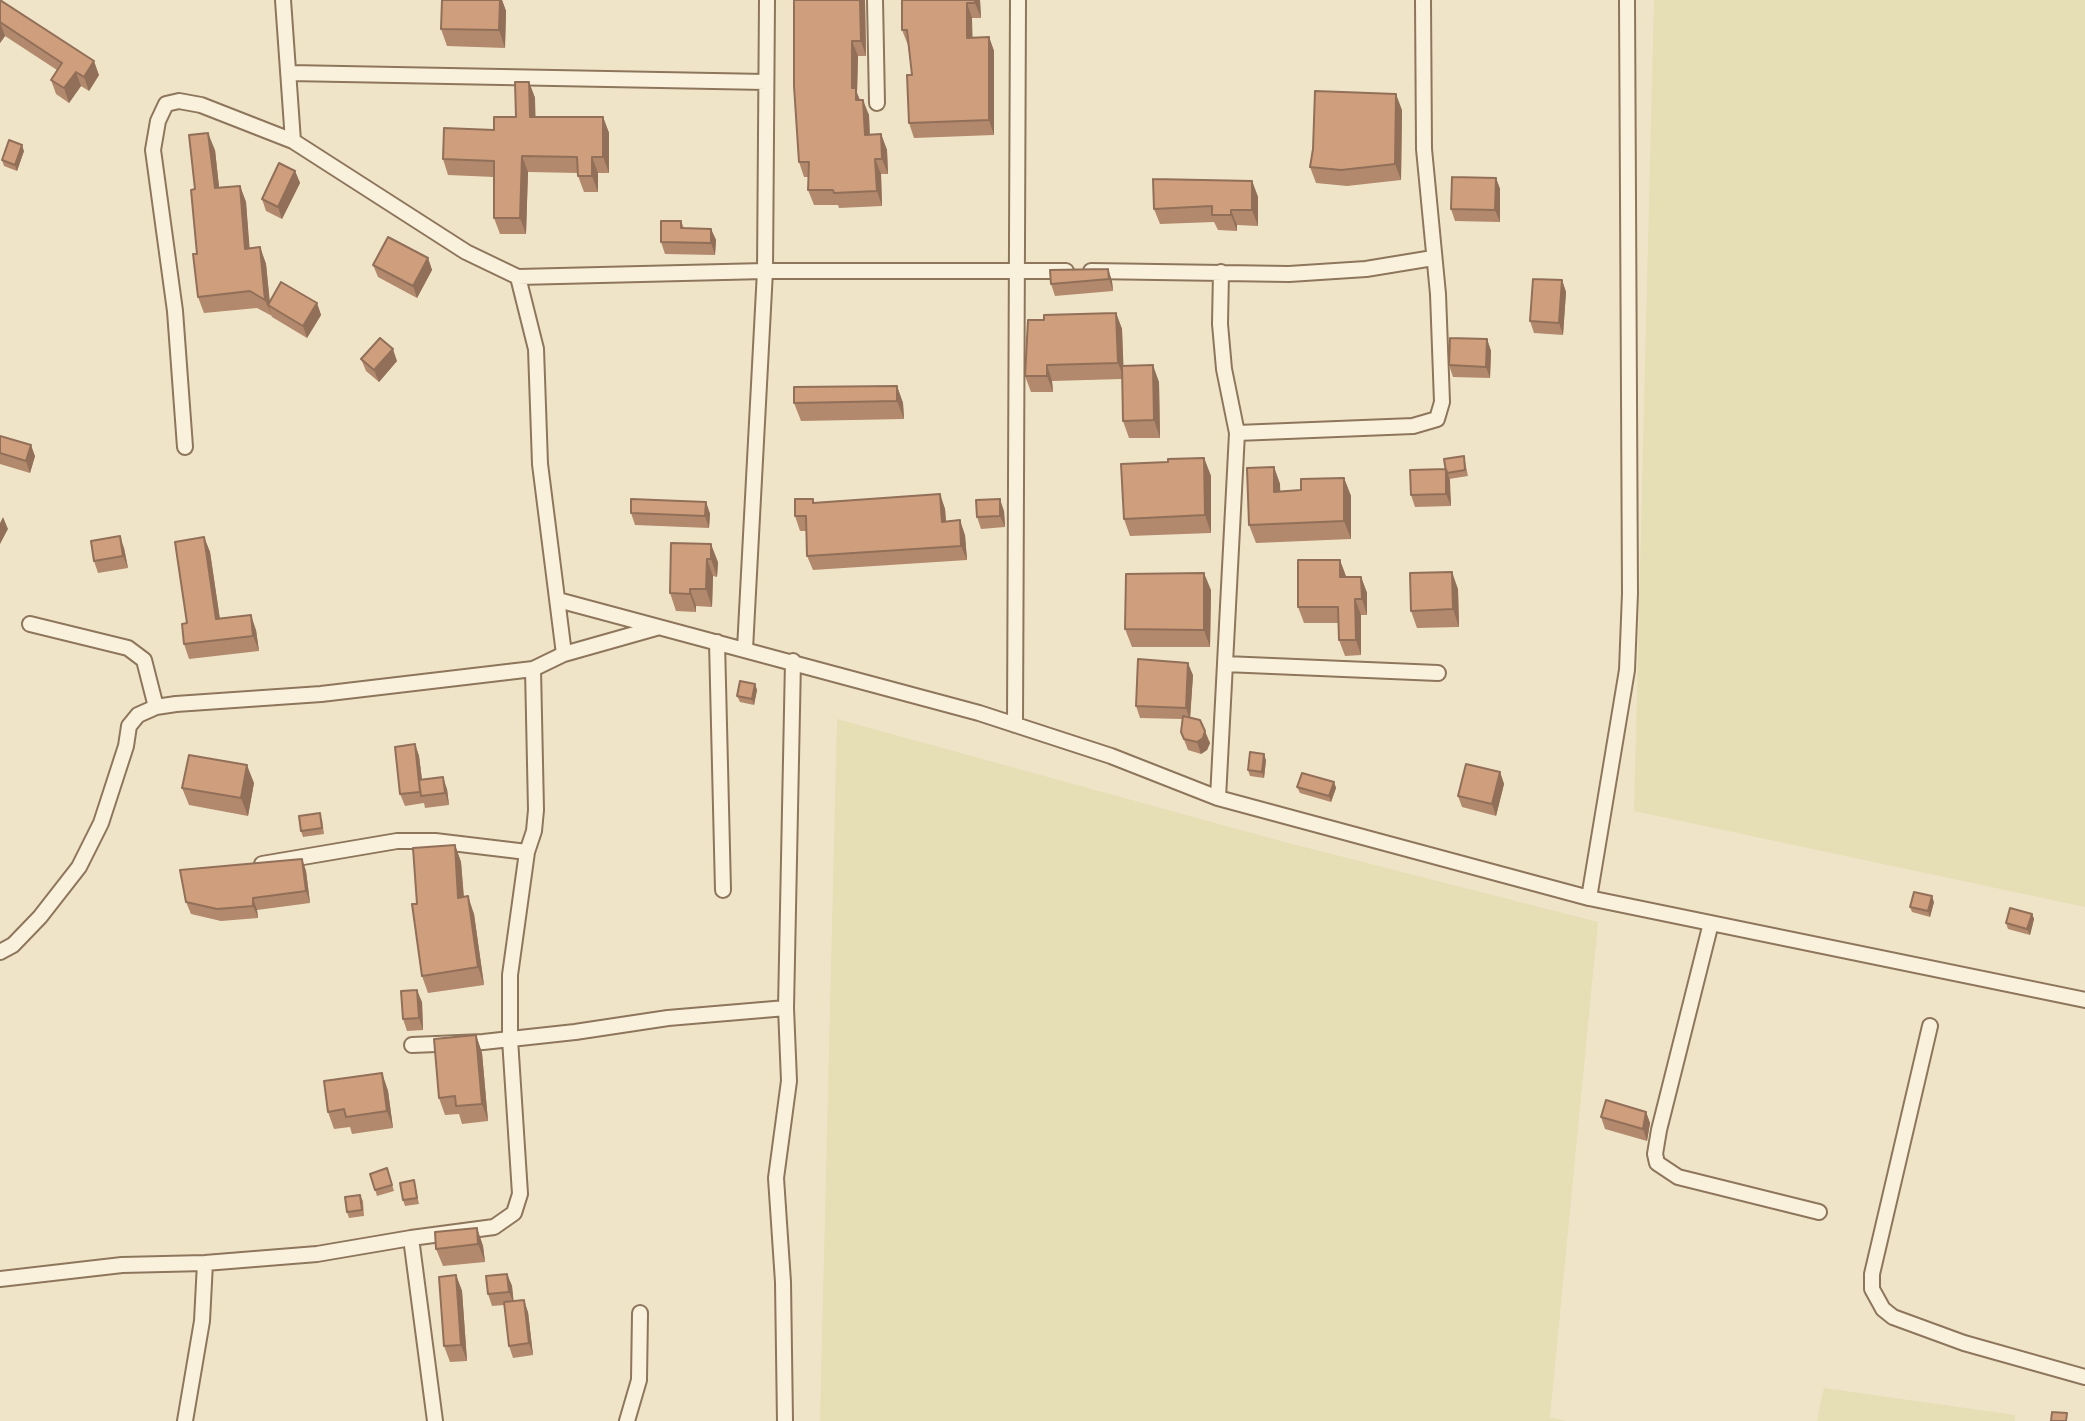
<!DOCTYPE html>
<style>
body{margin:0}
canvas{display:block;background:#f0e4c8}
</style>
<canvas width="2085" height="1421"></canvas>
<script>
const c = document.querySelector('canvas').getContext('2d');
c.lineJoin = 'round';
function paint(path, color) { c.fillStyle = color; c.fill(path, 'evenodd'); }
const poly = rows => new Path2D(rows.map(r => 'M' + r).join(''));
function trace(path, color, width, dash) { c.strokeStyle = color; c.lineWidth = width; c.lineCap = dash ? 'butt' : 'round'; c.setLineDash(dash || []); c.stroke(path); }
paint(poly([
 [1654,0,2085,0,2085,907,1634,811],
 [837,719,1277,840,1598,922,1550,1417,1566,1421,820,1421],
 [1824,1388,2015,1415,2015,1421,1817,1421]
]), '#e6deb5');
const street = poly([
 [283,0,293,141],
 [875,0,877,103],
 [290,73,766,82],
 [1091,271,1289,274,1366,269,1433,258],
 [1221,272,1220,324,1224,369,1237,433],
 [518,277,765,271,1066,271],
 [185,447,175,311,153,150,158,121,166,104,179,101,201,105,293,141,466,252,518,277,536,349,540,464,564,654],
 [558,600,979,713,1111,756,1218,798,1589,898,2085,1000],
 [30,624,128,648,144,660,156,707],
 [717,642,723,890],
 [745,649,765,271,767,0],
 [1225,664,1438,673],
 [1015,725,1018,0],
 [1218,798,1237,433,1413,426,1437,419,1442,402,1438,294,1424,149,1423,0],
 [262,864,397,841,435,841,527,852],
 [1589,898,1627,670,1630,593,1627,0],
 [1711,923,1659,1130,1655,1154,1657,1163,1678,1177,1819,1212],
 [0,952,13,945,40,917,79,867,101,823,126,746,129,726,138,715,156,707,176,704,321,694,533,669,564,654,656,628],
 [1930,1026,1872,1274,1872,1289,1883,1309,1893,1317,1964,1343,2085,1377],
 [412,1045,483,1042,575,1032,668,1018,786,1008],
 [411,1238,435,1421],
 [0,1279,122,1265,205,1263,317,1254,411,1238,494,1227,514,1213,520,1194,510,1039,510,975,527,852,534,831,536,810,533,669],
 [185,1421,202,1321,205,1263],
 [627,1421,639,1380,640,1313],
 [785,1421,783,1282,776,1178,789,1081,786,1008,793,661]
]);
trace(street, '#8d765c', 18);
trace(street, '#faf1dc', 14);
paint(poly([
 [0,0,99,75,89,91,81,86,69,103,56,94,51,80,57,70,5,36,0,43],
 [442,0,502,0,506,11,505,48,447,46,441,29],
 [865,0,866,56,858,56,857,93,860,100,869,115,870,135,881,134,887,150,888,174,881,174,882,206,839,208,838,205,814,205,808,190,808,177,804,177,799,162],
 [902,0,980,0,981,18,972,18,972,38,989,37,994,51,994,135,914,138,909,123,912,75,908,45,902,30],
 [529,82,535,98,535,117,603,117,609,133,609,173,598,173,598,192,584,192,578,176,578,173,528,172,526,234,500,234,494,218,494,177,448,175,443,159,516,117],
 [1402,110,1401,180,1347,186,1316,183,1310,167,1313,149],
 [215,150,219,187,240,186,246,202,249,248,260,247,266,264,270,302,317,303,321,315,307,338,272,317,271,315,272,316,257,308,204,313,198,297,195,189],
 [24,151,17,171,4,166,2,160],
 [295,171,300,183,282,219,266,211,262,199],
 [1496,178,1500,189,1500,222,1455,221,1451,209],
 [1252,181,1258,197,1258,226,1237,225,1237,231,1218,230,1214,222,1160,224,1154,209],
 [681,221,684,228,711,229,716,240,715,255,665,254,661,242],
 [428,258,432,270,417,298,378,277,373,265],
 [1108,269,1112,281,1113,291,1055,296,1051,284],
 [1562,280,1566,292,1563,335,1534,333,1530,321],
 [1116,313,1122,329,1123,366,1159,382,1160,438,1129,438,1123,421,1122,379,1052,381,1053,392,1031,392,1025,376,1044,320],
 [1487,339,1491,351,1490,378,1453,377,1449,365],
 [361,359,397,361,379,382,366,371],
 [897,386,903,403,904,419,801,421,794,403],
 [0,436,35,456,30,473,0,464],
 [1464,456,1468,476,1449,479,1451,506,1415,507,1411,495,1445,469],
 [1204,458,1211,476,1211,533,1130,536,1124,519,1168,462],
 [1274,467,1280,484,1280,491,1301,490,1344,478,1351,496,1351,539,1256,543,1249,525],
 [940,494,945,509,946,521,965,535,967,560,813,570,807,556,806,531,800,531,795,516,814,503],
 [706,502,710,514,709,528,635,525,631,513],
 [1004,511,1005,527,981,529,977,517],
 [204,537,210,552,220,619,256,630,259,651,189,659,184,644,187,623],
 [671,543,718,562,717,577,713,576,712,607,696,606,696,612,676,611,670,593],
 [124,548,128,568,98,573,94,561],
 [1346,577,1361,577,1367,593,1367,615,1361,615,1361,655,1345,656,1339,640,1339,623,1304,623,1298,607],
 [1458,589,1459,627,1417,628,1411,611],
 [1211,590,1210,647,1132,647,1125,629],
 [1193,675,1190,717,1210,743,1207,750,1201,754,1188,750,1181,732,1182,719,1140,718,1136,706],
 [755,684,757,690,754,705,740,702,737,696],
 [415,744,419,756,422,780,447,789,449,805,425,808,424,803,405,806,400,794],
 [1266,760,1264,778,1250,776,1248,770],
 [1500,772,1504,784,1496,816,1462,807,1458,796],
 [1334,782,1336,788,1331,802,1300,793,1297,787],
 [254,783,248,816,189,805,182,788],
 [322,819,324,834,303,837,301,831],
 [455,845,461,862,464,897,474,914,484,985,428,993,422,976,417,904],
 [302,859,306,871,310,903,257,910,258,918,221,921,191,914,186,902],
 [1934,902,1930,917,1912,912,1910,907],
 [2032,914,2034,919,2030,935,2008,929,2006,923],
 [422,1002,423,1030,407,1031,403,1019],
 [476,1035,482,1053,488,1121,462,1124,459,1114,445,1115,439,1098],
 [382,1073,388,1091,393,1128,352,1134,350,1127,334,1129,328,1112],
 [1646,1112,1650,1123,1647,1141,1605,1129,1601,1117],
 [387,1168,394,1191,377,1196,370,1174],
 [414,1180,419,1204,405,1206,403,1200],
 [360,1195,363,1201,364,1216,349,1218,347,1212],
 [477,1228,483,1246,485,1262,443,1266,436,1249],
 [507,1274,512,1286,513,1301,528,1312,533,1355,513,1358,509,1346,505,1305,492,1306,488,1294],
 [456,1275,462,1291,467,1361,450,1362,444,1346]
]), '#b2896c');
paint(poly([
 [496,0,502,0,506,11,505,48,499,30],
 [860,0,865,0,866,56,861,41],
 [975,0,980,0,981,18,975,3],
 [967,3,972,18,973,53,967,38],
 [0,22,5,36,0,43],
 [989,37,994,51,994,135,989,120],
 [852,41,858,56,857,93,861,103,862,115,852,88],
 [94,61,99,75,89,91,84,77],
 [76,72,81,86,69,103,64,88],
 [529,82,535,98,536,133,530,117],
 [1396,94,1402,110,1401,180,1395,164],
 [863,100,869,115,870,150,865,135],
 [603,117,609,133,609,173,603,157],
 [208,133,215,150,221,205,215,188],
 [881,134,887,150,888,174,882,159],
 [22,145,24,151,17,171,15,165],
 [522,156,528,172,526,234,520,218],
 [592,157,598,173,598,192,592,176],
 [875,159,881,174,882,206,877,191],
 [295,171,300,183,282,219,278,207],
 [1496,178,1500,189,1500,222,1495,210],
 [1252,181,1258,197,1258,226,1252,210],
 [240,186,246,202,251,265,245,249],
 [1231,210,1237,225,1237,231,1231,215],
 [711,229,716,240,715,255,711,243],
 [260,247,266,264,270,307,268,305,272,316,265,300],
 [428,258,432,270,417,298,413,286],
 [1108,269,1112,281,1113,291,1109,279],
 [1562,280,1566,292,1563,335,1559,323],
 [317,303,321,315,307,338,303,326],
 [1116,313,1122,329,1124,379,1118,363],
 [1487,339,1491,351,1490,378,1486,367],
 [393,349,397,361,379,382,374,370],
 [1047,365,1052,381,1053,392,1047,376],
 [1153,365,1159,382,1160,438,1154,420],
 [897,386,903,403,904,419,897,401],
 [31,445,35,456,30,473,26,461],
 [1204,458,1211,476,1211,533,1205,515],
 [1274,467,1280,484,1281,509,1274,492],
 [1446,469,1450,480,1451,506,1446,494],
 [1344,478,1351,496,1351,539,1344,521],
 [940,494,945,509,947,536,942,522],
 [1000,499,1004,511,1005,527,1000,516],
 [706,502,710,514,709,528,705,516],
 [3,517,8,529,0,544,0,523],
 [960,520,965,535,967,560,961,546],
 [120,536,124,548,128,568,123,556],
 [204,537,210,552,222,634,216,619],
 [711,544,718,562,717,577,711,559],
 [707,559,713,576,712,607,706,589],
 [1340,560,1346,576,1346,593,1340,577],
 [1452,572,1458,589,1459,627,1453,609],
 [1204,573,1211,590,1210,647,1204,630],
 [1361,577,1367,593,1367,615,1362,599],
 [690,589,696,606,696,612,690,594],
 [1355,599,1361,615,1361,655,1356,640],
 [251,615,256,630,259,651,253,636],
 [1188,663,1193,675,1190,720,1186,708],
 [755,684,757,690,754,705,752,699],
 [1205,731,1210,743,1207,750,1201,754,1197,742],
 [415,744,419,756,424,796,420,792],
 [1264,754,1266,760,1264,778,1262,772],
 [247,765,254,783,248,816,241,798],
 [1500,772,1504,784,1496,816,1492,804],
 [443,777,447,789,449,805,445,793],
 [1334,782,1336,788,1331,802,1329,796],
 [455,845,461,862,465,915,458,898],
 [302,859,306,871,310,903,306,891],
 [468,896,474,914,484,985,478,967],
 [1932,896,1934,902,1930,917,1928,911],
 [253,898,257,910,258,918,253,906],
 [2032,914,2034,919,2030,935,2027,929],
 [417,990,422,1002,423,1030,419,1018],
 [476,1035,482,1053,488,1121,482,1104],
 [382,1073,388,1091,393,1128,387,1111],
 [1646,1112,1650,1123,1647,1141,1643,1129],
 [477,1228,483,1246,485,1262,478,1244],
 [507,1274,512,1286,514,1304,509,1292],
 [456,1275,462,1291,467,1361,461,1345],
 [524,1300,528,1312,533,1355,529,1343]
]), '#916f58');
const building = poly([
 [0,0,94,61,84,77,76,72,64,88,51,80,62,63,0,22,0,0],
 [442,0,500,0,499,30,441,29,442,0],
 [794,0,860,0,861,41,852,41,852,88,856,88,856,100,863,100,865,135,881,134,882,159,875,159,877,191,834,193,833,190,808,190,809,162,799,162,794,86,794,0],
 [902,0,975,0,975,3,967,3,967,38,989,37,989,120,909,123,907,75,912,75,907,30,902,30,902,0],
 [515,82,529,82,530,117,603,117,603,157,592,157,592,176,578,176,577,157,522,156,520,218,494,218,494,161,443,159,444,128,494,130,494,117,516,117,515,82],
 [1315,91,1396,94,1395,164,1341,170,1310,167,1313,149,1315,91],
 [208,133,215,188,240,186,245,249,260,247,265,300,250,291,198,297,193,254,197,254,191,190,195,189,189,135,208,133],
 [9,140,22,145,15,165,2,160,9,140],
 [279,163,295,171,278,207,262,199,279,163],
 [1452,177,1496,178,1495,210,1451,209,1452,177],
 [1153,179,1252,181,1252,210,1231,210,1231,215,1212,215,1212,206,1154,209,1153,179],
 [661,221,681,221,681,228,711,229,711,243,661,242,661,221],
 [388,237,428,258,413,286,373,265,388,237],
 [1108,269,1109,279,1051,284,1050,270,1108,269],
 [1533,279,1562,280,1559,323,1530,321,1533,279],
 [281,282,317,303,303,326,268,305,281,282],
 [1116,313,1118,363,1047,365,1047,376,1025,376,1028,320,1044,320,1044,315,1116,313],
 [380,338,393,349,374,370,361,359,380,338],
 [1450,338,1487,339,1486,367,1449,365,1450,338],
 [1153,365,1154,420,1123,421,1122,366,1153,365],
 [897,386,897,401,794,403,794,387,897,386],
 [0,436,31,445,26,461,0,453,0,436],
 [1464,456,1465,470,1447,473,1446,469,1446,472,1444,459,1464,456],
 [1204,458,1205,515,1124,519,1121,464,1168,462,1168,459,1204,458],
 [1274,467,1274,492,1301,490,1301,479,1344,478,1344,521,1249,525,1247,468,1274,467],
 [1446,469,1446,494,1411,495,1410,470,1446,469],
 [940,494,942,522,960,520,961,546,807,556,806,516,795,516,795,499,813,499,813,503,940,494],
 [631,499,706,502,705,516,631,513,631,499],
 [1000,499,1000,516,977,517,976,500,1000,499],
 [120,536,123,556,94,561,91,541,120,536],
 [204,537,216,619,251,615,253,636,184,644,182,624,187,623,175,542,204,537],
 [671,543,711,544,711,559,707,559,706,589,690,589,690,594,670,593,671,543],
 [1298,560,1340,560,1340,577,1361,577,1362,599,1355,599,1356,640,1339,640,1338,607,1298,607,1298,560],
 [1452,572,1453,609,1411,611,1410,573,1452,572],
 [1204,573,1204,630,1125,629,1126,574,1204,573],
 [1138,659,1188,663,1186,708,1136,706,1138,659],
 [740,681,755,684,752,699,737,696,740,681],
 [1183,716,1200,720,1205,731,1203,738,1197,742,1184,739,1181,732,1183,716],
 [415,744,420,792,400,794,395,747,415,744],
 [1250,752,1264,754,1262,772,1248,770,1250,752],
 [189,755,247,765,241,798,182,788,189,755],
 [1466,764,1500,772,1492,804,1458,796,1466,764],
 [1302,773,1334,782,1329,796,1297,787,1302,773],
 [443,777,445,793,421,796,419,780,443,777],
 [320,813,322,828,301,831,299,816,320,813],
 [455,845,458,898,468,896,478,967,422,976,412,904,417,904,413,848,455,845],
 [302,859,306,891,253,898,253,906,217,909,186,902,180,870,302,859],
 [1914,892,1932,896,1928,911,1910,907,1914,892],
 [2010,908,2032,914,2027,929,2006,923,2010,908],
 [417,990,419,1018,403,1019,401,991,417,990],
 [476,1035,482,1104,456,1106,455,1096,439,1098,434,1039,476,1035],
 [382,1073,387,1111,346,1117,344,1109,328,1112,324,1081,382,1073],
 [1606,1100,1646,1112,1643,1129,1601,1117,1606,1100],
 [387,1168,392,1185,375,1190,370,1174,387,1168],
 [414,1180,417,1198,403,1200,400,1183,414,1180],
 [360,1195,362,1210,347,1212,345,1197,360,1195],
 [477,1228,478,1244,436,1249,435,1232,477,1228],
 [507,1274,509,1292,488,1294,486,1276,507,1274],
 [456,1275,461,1345,444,1346,439,1277,456,1275],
 [524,1300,529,1343,509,1346,504,1302,524,1300],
 [2052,1412,2067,1413,2066,1421,2051,1421,2052,1412]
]);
paint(building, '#cf9f7d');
trace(building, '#916f58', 2);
</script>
